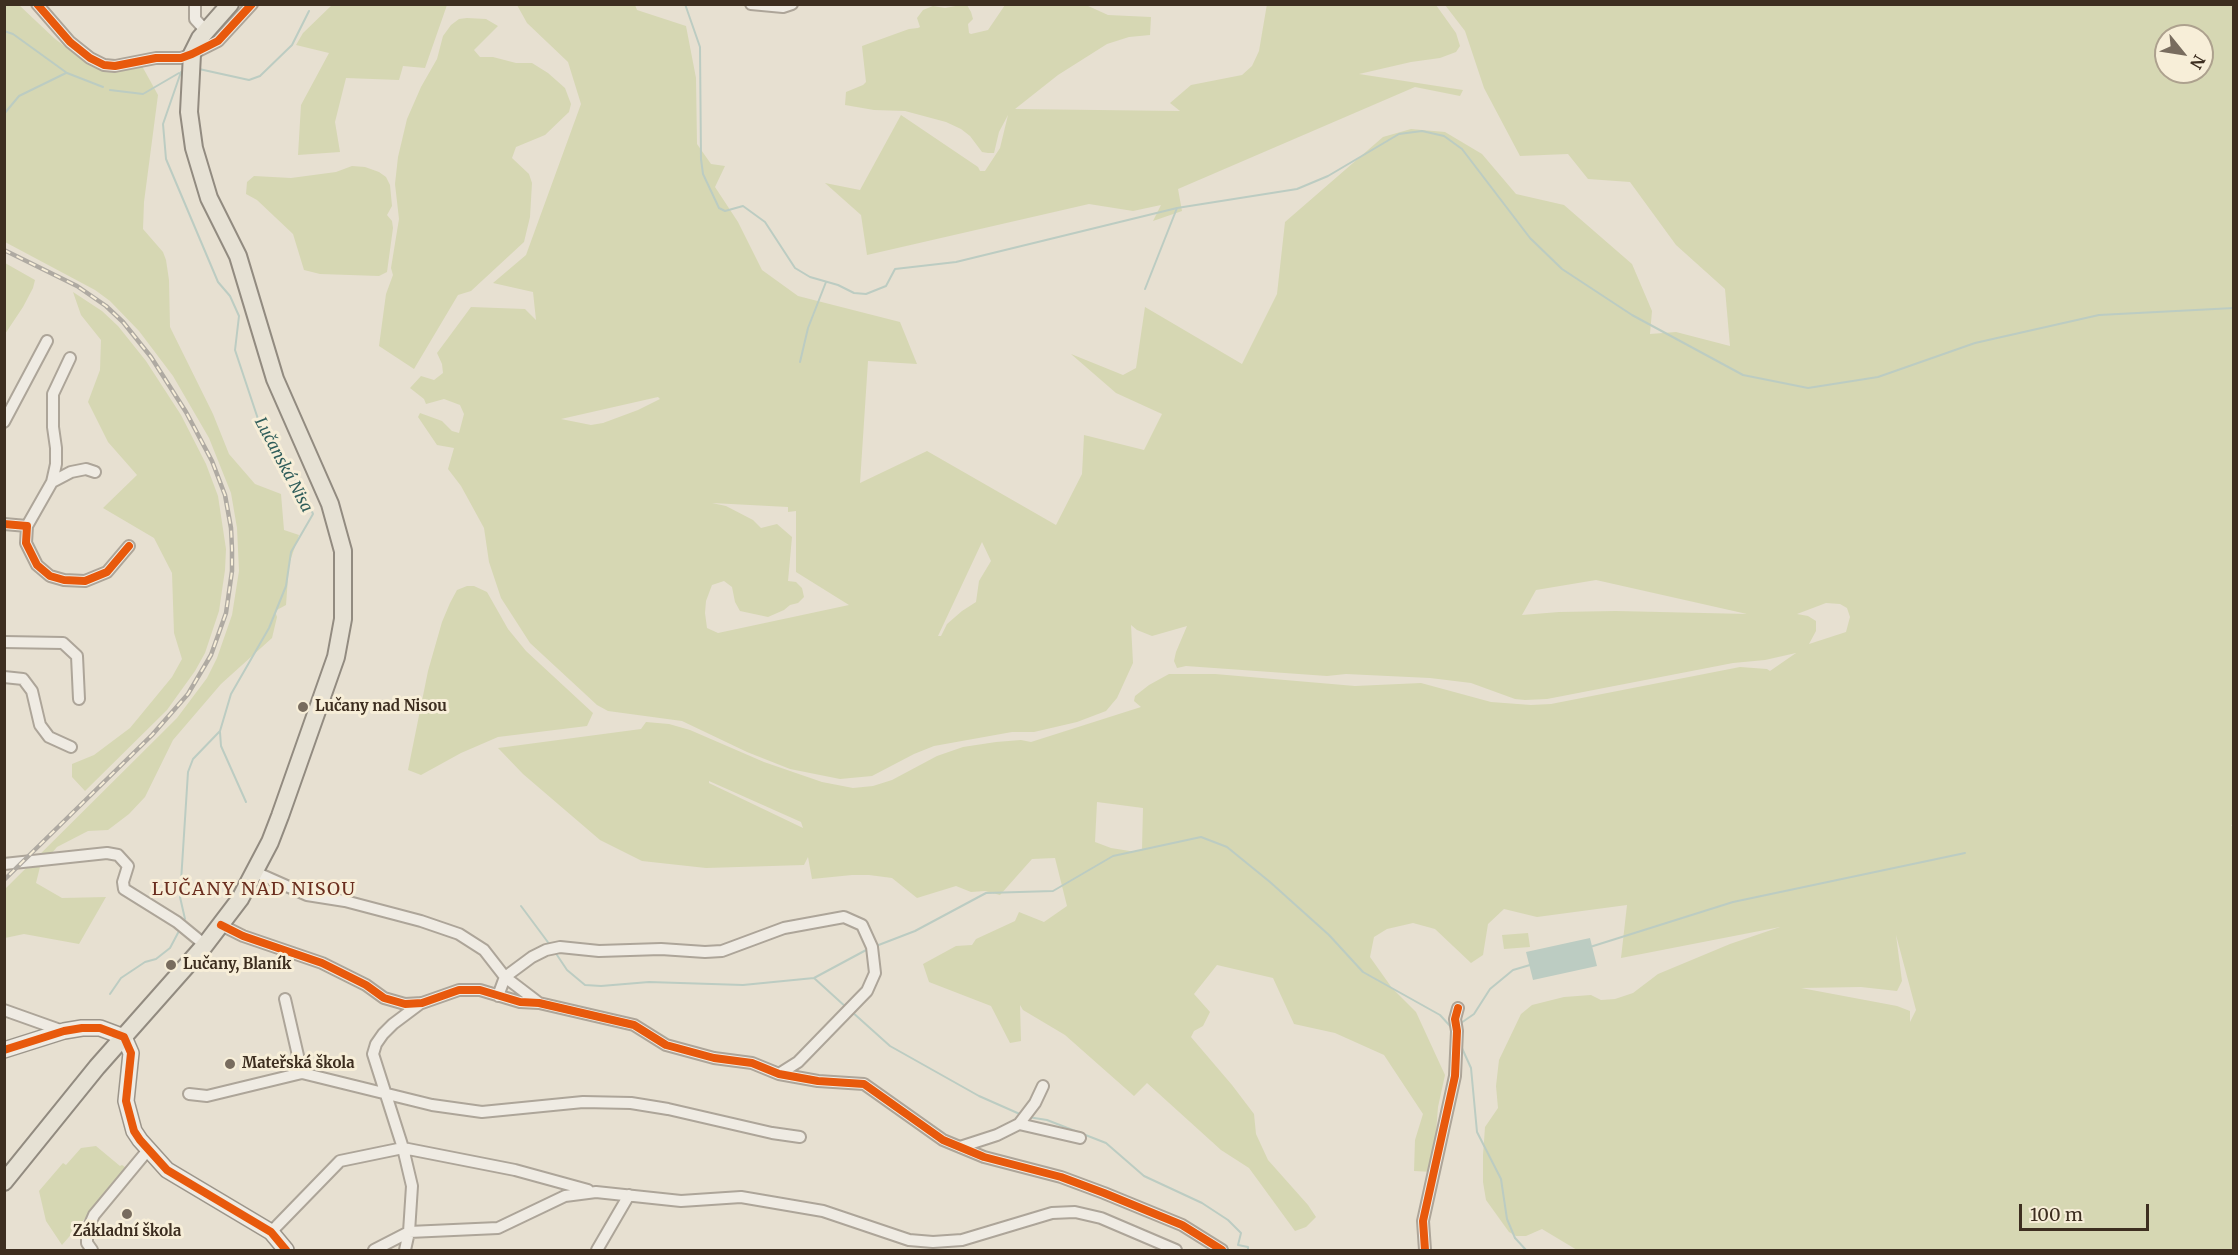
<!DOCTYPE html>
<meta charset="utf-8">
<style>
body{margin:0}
#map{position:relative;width:2238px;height:1255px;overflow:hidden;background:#e7e0d1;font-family:Merriweather,serif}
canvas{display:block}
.frame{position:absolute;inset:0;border:6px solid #3d2e20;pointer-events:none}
.north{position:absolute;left:2154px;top:24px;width:60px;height:60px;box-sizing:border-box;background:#f7eed8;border:2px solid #ada18e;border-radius:50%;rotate:120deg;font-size:16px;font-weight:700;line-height:24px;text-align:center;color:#3d2e20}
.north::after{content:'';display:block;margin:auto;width:21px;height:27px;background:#786c5e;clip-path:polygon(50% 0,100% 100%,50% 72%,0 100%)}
.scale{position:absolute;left:2019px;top:1204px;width:130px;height:27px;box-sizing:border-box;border:3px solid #3d2e20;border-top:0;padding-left:8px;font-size:18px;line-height:21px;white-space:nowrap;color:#3d2e20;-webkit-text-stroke:4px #f7eed8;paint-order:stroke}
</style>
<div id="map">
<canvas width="2238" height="1255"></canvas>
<div class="frame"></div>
<div class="north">N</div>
<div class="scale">100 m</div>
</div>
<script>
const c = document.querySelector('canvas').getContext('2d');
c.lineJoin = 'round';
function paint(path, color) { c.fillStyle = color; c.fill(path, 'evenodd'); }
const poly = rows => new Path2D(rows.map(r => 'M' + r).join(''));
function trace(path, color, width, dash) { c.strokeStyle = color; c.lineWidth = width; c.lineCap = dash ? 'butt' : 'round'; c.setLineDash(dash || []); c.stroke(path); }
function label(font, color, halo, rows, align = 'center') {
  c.font = font + ' Merriweather,serif'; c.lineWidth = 6; c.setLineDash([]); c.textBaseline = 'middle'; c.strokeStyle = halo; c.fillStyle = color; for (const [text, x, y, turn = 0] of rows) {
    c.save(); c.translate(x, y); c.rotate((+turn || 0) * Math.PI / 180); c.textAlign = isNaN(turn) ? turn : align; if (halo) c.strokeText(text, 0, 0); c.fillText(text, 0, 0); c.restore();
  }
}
paint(poly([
 [333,4,447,5,425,68,403,66,399,80,346,78,335,122,340,152,298,155,301,105,329,53,296,45,303,33],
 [5,5,19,5,54,38,86,63,104,70,142,66,158,95,144,202,143,229,163,252,166,260,169,280,170,327,213,414,229,454,255,484,281,494,284,530,299,535,289,564,286,605,275,611,277,617,272,638,221,684,173,740,145,797,129,814,108,830,88,831,57,847,40,867,36,883,62,898,106,897,79,944,24,934,5,938,5,889,177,718,207,678,217,658,232,615,239,571,237,528,231,493,209,438,173,376,139,331,110,301,95,290,5,242],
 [517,5,635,5,637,10,686,26,696,78,697,144,711,164,725,166,715,187,738,222,762,270,798,296,900,322,917,364,868,361,860,483,927,451,1056,525,1082,474,1084,435,1144,450,1162,414,1116,393,1071,354,1123,375,1136,368,1145,307,1242,364,1277,294,1285,222,1383,137,1411,129,1445,132,1482,154,1516,194,1564,205,1632,264,1652,311,1650,334,1676,332,1730,346,1725,289,1676,245,1630,182,1588,179,1568,154,1520,156,1484,88,1465,31,1445,5,2233,5,2234,824,2231,825,2234,829,2233,1250,1577,1250,1542,1229,1526,1236,1516,1236,1509,1232,1486,1200,1483,1182,1483,1155,1485,1127,1498,1108,1496,1086,1499,1060,1521,1014,1532,1005,1564,997,1591,995,1601,1000,1615,999,1633,993,1658,974,1730,944,1780,927,1621,958,1627,905,1537,917,1504,909,1488,924,1483,955,1471,963,1435,929,1413,923,1387,929,1374,937,1370,957,1392,988,1416,1012,1445,1075,1438,1107,1433,1172,1414,1171,1415,1140,1423,1114,1384,1055,1335,1033,1294,1024,1273,978,1217,965,1194,994,1210,1012,1203,1026,1194,1031,1191,1037,1232,1085,1254,1114,1256,1134,1268,1160,1308,1205,1316,1217,1306,1227,1295,1231,1249,1168,1221,1150,1147,1083,1134,1096,1065,1035,1023,1010,1020,1005,1021,1041,1010,1043,991,1006,929,982,923,964,956,946,972,945,976,939,1015,921,1019,912,1044,922,1067,906,1055,858,1032,859,1000,895,985,891,971,892,956,886,917,898,892,878,869,875,852,875,812,879,808,857,804,865,706,868,642,861,600,840,523,774,498,748,641,729,646,722,669,724,690,730,764,762,822,782,853,788,873,786,892,780,937,756,963,747,996,742,1021,740,1031,742,1141,707,1134,701,1135,696,1149,685,1169,674,1215,674,1355,686,1421,683,1491,702,1531,705,1551,704,1740,667,1767,669,1770,671,1796,653,1765,660,1733,663,1547,699,1525,700,1515,699,1471,683,1430,678,1346,674,1327,676,1186,666,1177,668,1174,661,1176,652,1187,626,1152,636,1137,630,1131,625,1133,663,1117,698,1106,711,1077,722,1034,732,1012,732,934,746,914,754,872,776,840,779,790,769,747,752,682,721,608,711,597,705,530,643,501,598,489,562,484,528,461,486,448,469,454,448,437,445,418,417,420,413,442,421,452,431,459,433,464,414,460,405,444,399,426,404,424,399,410,388,421,376,434,380,443,373,442,364,437,353,471,307,525,309,536,320,533,292,493,283,526,255,581,104,568,62,527,23],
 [2166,36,2202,36,2202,72,2166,72],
 [658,397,660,399,638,410,603,423,591,425,561,419],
 [712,503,788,507,788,512,796,511,796,572,849,605,718,633,707,628,705,613,706,601,712,585,724,581,732,587,735,602,740,611,768,617,784,610,790,605,798,603,804,597,802,588,796,582,788,581,792,537,777,524,761,528,753,520,726,506],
 [982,542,991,561,979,581,976,602,962,611,947,624,941,636,938,636],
 [1596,580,1747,614,1748,614,1616,611,1559,612,1522,615,1536,590],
 [1826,603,1840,604,1847,608,1850,617,1846,632,1809,644,1816,631,1816,621,1808,616,1797,614],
 [709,781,801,822,803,828,709,783],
 [1097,802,1143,808,1142,849,1136,852,1111,848,1095,842],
 [1896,935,1916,1010,1910,1022,1910,1011,1897,1006,1801,988,1861,987,1897,991,1902,981],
 [961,5,967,5,971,12,973,19,968,24,969,33,971,34,988,30,1005,5,1086,5,1108,15,1151,17,1150,35,1129,37,1107,44,1058,75,1015,109,1180,111,1170,103,1191,85,1242,75,1252,66,1259,51,1267,4,1436,5,1456,33,1460,46,1456,52,1440,58,1411,62,1359,74,1463,90,1460,96,1415,87,1178,189,1182,211,1153,221,1161,205,1133,211,1089,204,867,255,861,215,825,183,860,190,901,115,978,167,980,171,985,171,1000,148,1008,115,999,132,994,153,988,153,982,152,970,136,961,129,946,122,905,111,874,110,845,105,846,92,863,85,866,82,862,46,909,29,918,28,920,27,917,18,923,10,933,6,945,8],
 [467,18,486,19,498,26,474,50,480,57,493,57,516,63,532,63,548,73,565,88,571,104,569,112,545,135,516,147,512,158,529,174,532,183,530,217,524,242,471,291,458,295,414,369,379,346,386,294,393,275,391,268,399,219,395,184,398,157,407,119,421,87,437,59,443,36,451,25,459,19],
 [352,166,365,167,379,172,386,177,390,185,392,206,387,215,392,221,393,228,387,272,379,276,320,274,304,270,293,234,257,200,246,194,247,182,254,176,291,178,336,172],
 [5,263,35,280,33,288,23,307,5,334],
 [73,292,102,311,118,326,146,361,181,415,206,464,218,496,226,549,225,570,219,611,205,653,195,671,167,710,85,791,72,777,72,764,94,755,130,728,172,677,182,659,174,633,172,573,154,538,103,508,137,475,108,442,88,402,100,370,101,340,81,315],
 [467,586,474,586,487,592,508,629,526,651,593,713,587,726,498,737,461,753,421,775,408,770,428,671,442,622,450,603,457,590],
 [1528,933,1530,947,1504,949,1502,935],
 [96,1146,120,1166,122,1165,128,1169,62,1245,46,1221,39,1191,63,1163,66,1165,81,1148]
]), '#d6d7b3');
paint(poly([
 [1590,938,1597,966,1533,980,1526,952]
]), '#bcccc2');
trace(poly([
 [685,4,700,47,701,159,703,174,719,208,725,211,743,206,765,222,795,268,810,277,838,285,854,293,866,294,886,286,895,269,956,262,1177,208,1297,189,1328,176,1399,134,1422,131,1444,136,1462,149,1530,238,1562,269,1632,315,1743,375,1808,388,1878,377,1975,343,2099,315,2234,308],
 [4,31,13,34,67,73,103,87],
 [199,69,249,80,260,76,292,45,309,11],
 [181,72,163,124,166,159,218,282,230,296,239,316,235,350,262,431,283,461,306,497,313,514,291,552,286,586,269,628,231,694,220,731,193,759,188,772,180,897,185,919],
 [110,90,143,94,179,73],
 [4,114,19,96,66,73],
 [1145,289,1177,208],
 [800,362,808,328,826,282],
 [220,732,221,746,246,802],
 [521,906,550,945],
 [876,946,915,931,986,893,1053,891,1113,856,1201,837,1227,847,1270,882,1329,935,1363,972,1440,1015,1451,1027],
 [1590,947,1733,902,1965,853],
 [555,952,567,970,585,985,601,986,649,982,743,985,814,978,868,949],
 [814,978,847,1008],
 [110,994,121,978,145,962,156,959,170,948,179,931],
 [851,1011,890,1046,979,1096,1022,1115],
 [1461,1023,1474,1014,1490,989,1513,970,1530,965],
 [1461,1046,1471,1068,1477,1132,1501,1179,1507,1219,1515,1238,1526,1250],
 [1028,1117,1047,1120,1106,1143,1144,1176,1202,1203,1228,1220,1241,1233,1238,1245,1248,1247,1248,1250]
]), '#bcccc2', 2);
const street = poly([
 [37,4,70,42,90,58,104,65,115,66,156,58,181,58,192,54,218,41,252,4],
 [195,4,195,19,206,31],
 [751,4,783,7,792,4],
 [4,422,47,341],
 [52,482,56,464,56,448,53,427,53,394,70,358],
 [4,524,27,526,26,543,37,565,50,576,64,580,85,581,107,572,129,546],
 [27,526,52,482,71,472,86,469,95,472],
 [4,642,63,643,77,656,79,699],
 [4,677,23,679,32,691,40,725,49,737,71,747],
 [4,864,107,853,118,855,128,866,123,882,124,889,177,922,205,945],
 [255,872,307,895,345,901,421,921,459,934,484,950,505,977,539,1003],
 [221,925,243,936,322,963,366,985,384,998,405,1004,422,1003,459,990,480,990,520,1002,539,1003,634,1025,666,1045,714,1058,752,1063,779,1074,818,1081,864,1084,943,1140,984,1157,1061,1177,1104,1193,1182,1225,1222,1250],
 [498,996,505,977,532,957,546,950,560,947,599,951,661,949,705,952,722,951,784,928,844,917,862,925,872,947,875,973,867,991,798,1062,779,1074],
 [285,999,302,1073],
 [4,1010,63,1031],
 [189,1094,207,1096,302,1073,432,1105,482,1112,583,1102,631,1103,668,1109,772,1133,800,1137],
 [1019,1124,1080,1138],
 [960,1147,997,1135,1019,1124,1035,1103,1043,1086],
 [271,1232,340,1161,403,1148,515,1170,588,1190],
 [92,1250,87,1243,87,1231,94,1215,148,1150],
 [374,1250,409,1232,498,1228,565,1196,596,1192,681,1201,741,1197,823,1211,909,1240,933,1242,962,1240,1052,1213,1075,1212,1101,1218,1176,1250],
 [405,1250,409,1232,412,1186,403,1148,373,1054,376,1044,383,1034,393,1024,421,1003],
 [597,1250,629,1195],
 [1425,1250,1423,1221,1455,1076,1457,1031,1455,1019,1458,1008]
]);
const secondary = poly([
 [4,1050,64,1031,82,1028,100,1028,124,1037,131,1053,126,1101,134,1131,140,1140,167,1170,271,1232,286,1250]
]);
const primary = poly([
 [4,1182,97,1067,205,945,240,899,270,842,280,816,336,657,343,619,343,551,330,504,275,379,238,256,209,198,194,148,189,112,192,54,200,38,230,4]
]);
trace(street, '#ada599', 14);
trace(secondary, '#9c958a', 18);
trace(primary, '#928b80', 20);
trace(street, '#efebe3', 10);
trace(secondary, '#efebe3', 15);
trace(primary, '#e6e1d4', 16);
const rail = poly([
 [4,250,77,286,106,306,123,322,151,357,186,412,212,461,225,495,231,528,232,549,232,571,226,613,211,655,188,694,152,735,4,880]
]);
trace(rail, '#afaaa2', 4.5);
trace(rail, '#f7eed8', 2, [7]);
trace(poly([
 [37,4,70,42,90,58,104,65,115,66,156,58,181,58,192,54,218,41,252,4],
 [4,524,27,526,26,543,37,565,50,576,64,580,85,581,107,572,129,546],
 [221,925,243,936,322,963,366,985,384,998,405,1004,422,1003,459,990,480,990,520,1002,539,1003,634,1025,666,1045,714,1058,752,1063,779,1074,818,1081,864,1084,943,1140,984,1157,1061,1177,1104,1193,1182,1225,1222,1250],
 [4,1050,64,1031,82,1028,100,1028,124,1037,131,1053,126,1101,134,1131,140,1140,167,1170,271,1232,286,1250],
 [1425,1250,1423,1221,1455,1076,1457,1031,1455,1019,1458,1008]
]), '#e8590c', 8);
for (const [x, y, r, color] of [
 [303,707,6,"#786c5e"],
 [171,965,6,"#786c5e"],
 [230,1064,6,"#786c5e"],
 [127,1214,6,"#786c5e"]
]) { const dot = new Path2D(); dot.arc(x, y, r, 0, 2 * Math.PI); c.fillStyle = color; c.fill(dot); trace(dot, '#f7eed8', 2); }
label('bold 15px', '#3d2e20', '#f7eed8', [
 ["Lučany nad Nisou",315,707],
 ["Lučany, Blaník",183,965],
 ["Mateřská škola",242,1064],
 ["Základní škola",127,1232,"center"]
], 'left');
label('italic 16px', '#2f5d5a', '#f7eed8', [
 ["Lučanská Nisa",283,465,62]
]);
c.letterSpacing = '1.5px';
label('18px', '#6b2e1e', '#f7eed8', [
 ["LUČANY NAD NISOU",254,890]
]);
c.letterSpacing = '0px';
</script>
